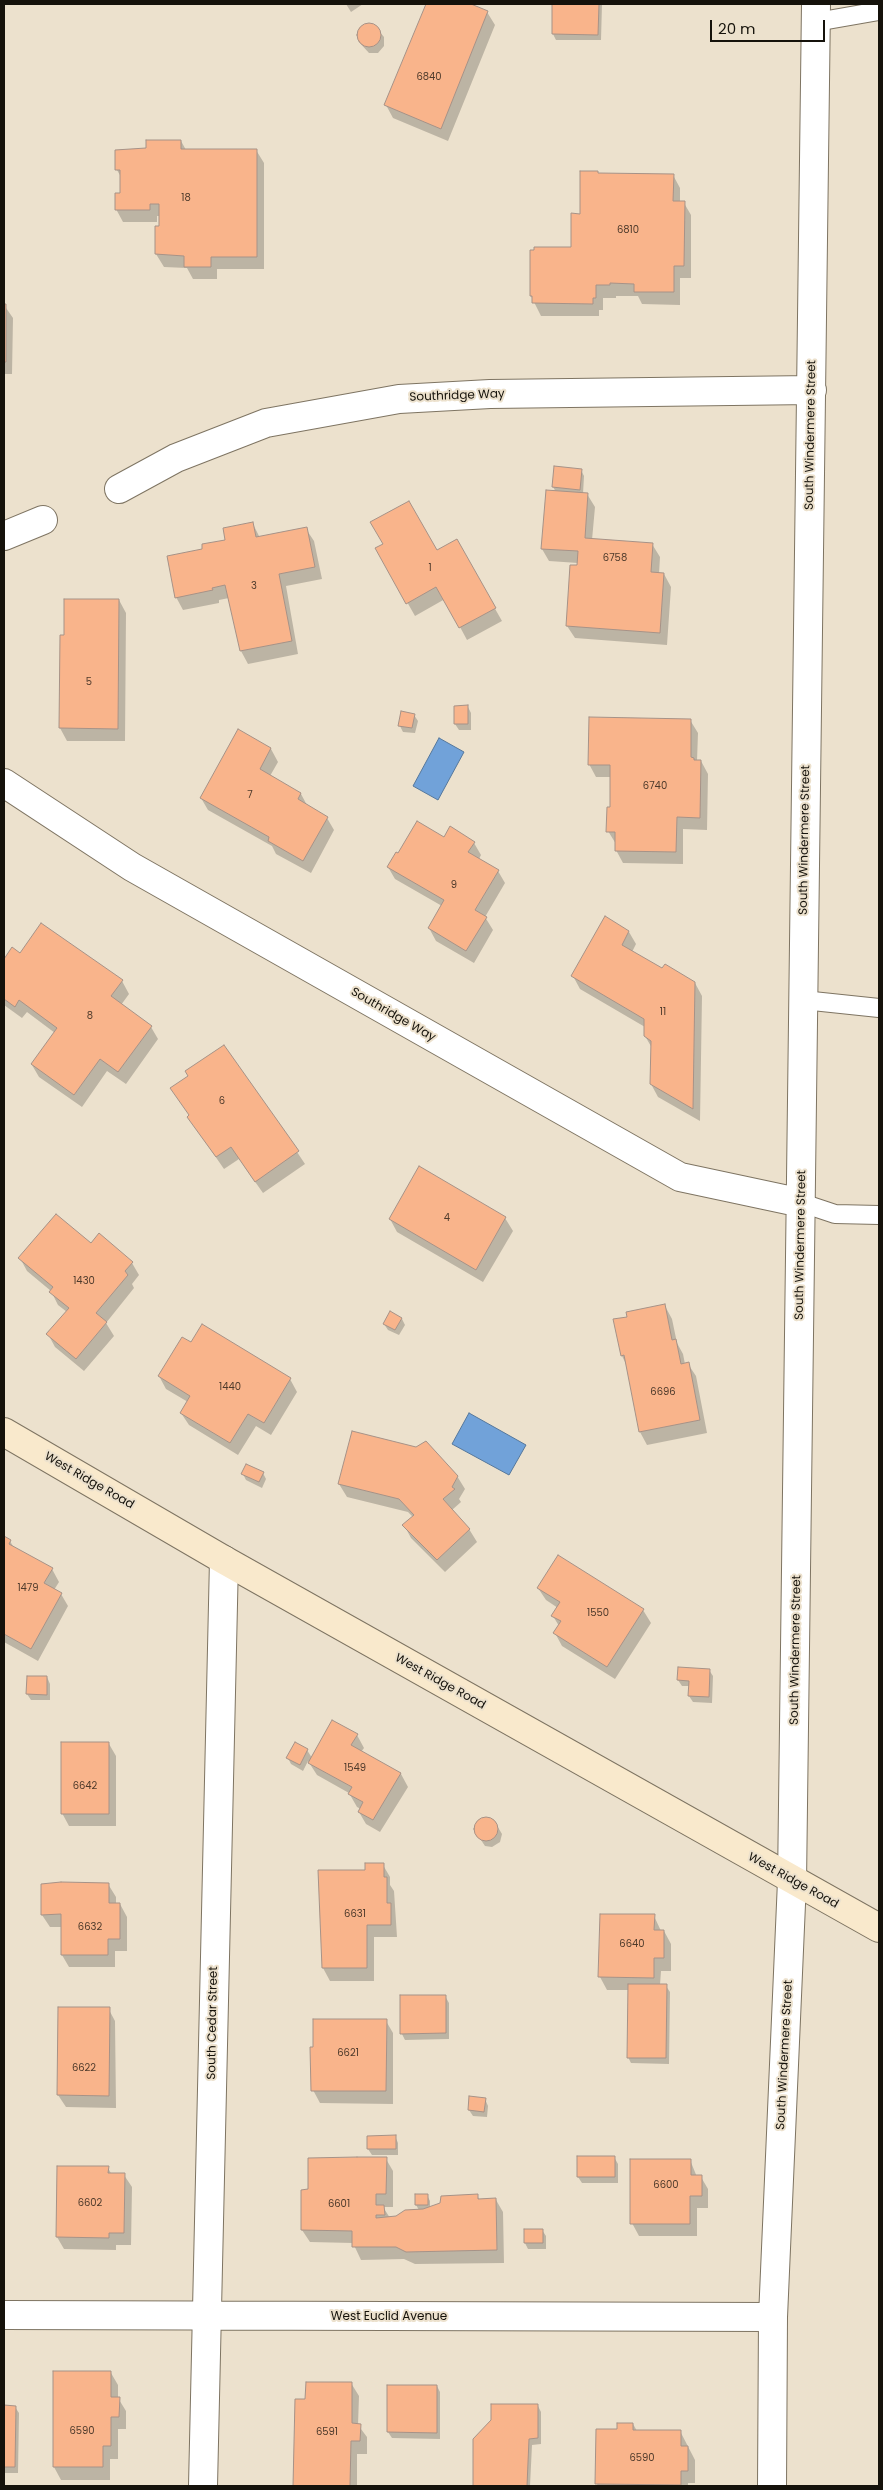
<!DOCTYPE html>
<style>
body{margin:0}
#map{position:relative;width:883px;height:2490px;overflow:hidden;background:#ece1cd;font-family:Poppins,sans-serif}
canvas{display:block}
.frame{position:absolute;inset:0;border:5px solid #15120b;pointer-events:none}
.scale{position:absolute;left:710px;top:20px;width:115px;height:22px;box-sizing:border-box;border:2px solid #15120b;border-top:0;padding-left:6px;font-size:15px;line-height:18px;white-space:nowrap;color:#15120b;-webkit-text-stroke:4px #ece1cd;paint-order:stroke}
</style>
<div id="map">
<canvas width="883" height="2490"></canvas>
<div class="frame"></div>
<div class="scale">20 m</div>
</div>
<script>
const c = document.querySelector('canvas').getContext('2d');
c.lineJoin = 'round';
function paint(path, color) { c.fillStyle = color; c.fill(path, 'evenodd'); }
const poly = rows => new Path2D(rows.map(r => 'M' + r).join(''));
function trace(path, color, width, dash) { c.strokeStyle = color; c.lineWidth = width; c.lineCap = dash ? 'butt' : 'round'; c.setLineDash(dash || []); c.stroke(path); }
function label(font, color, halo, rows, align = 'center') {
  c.font = font + ' Poppins,sans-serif'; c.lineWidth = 4; c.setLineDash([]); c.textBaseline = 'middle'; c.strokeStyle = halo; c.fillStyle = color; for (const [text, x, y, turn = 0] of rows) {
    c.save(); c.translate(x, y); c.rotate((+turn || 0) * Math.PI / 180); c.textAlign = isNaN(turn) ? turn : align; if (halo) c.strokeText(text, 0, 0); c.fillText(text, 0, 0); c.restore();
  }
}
const water = poly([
 [439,738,464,752,438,800,413,786,439,738],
 [469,1413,526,1445,509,1475,452,1444,469,1413]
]);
paint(water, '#71a2d9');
trace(water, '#55779b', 1);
paint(poly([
 [346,4,363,4,351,12],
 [428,4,467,4,487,12,495,25,448,141,393,118,386,105],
 [554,4,602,4,601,40,556,40,553,34],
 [365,24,373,24,384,37,384,46,378,53,369,53,358,41,358,31],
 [181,141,186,150,256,150,264,163,264,269,217,269,217,279,193,279,187,268,164,267,156,254,160,216,157,216,157,222,123,222,116,209,121,194,121,177,117,170,147,150],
 [599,175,673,175,680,188,680,203,684,203,691,215,691,278,680,278,680,305,642,304,638,296,616,296,616,298,603,298,603,310,599,310,599,316,541,316,531,296,572,248,581,215],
 [4,260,4,305,13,318,12,374,4,374],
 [581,470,584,476,583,494,587,494,595,507,592,540,652,544,660,557,659,574,664,574,671,587,667,645,575,638,567,626,578,563,549,561,542,549,556,492,553,487],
 [253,524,260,538,306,529,314,541,322,579,286,586,298,654,248,664,241,651,229,598,219,600,219,603,183,610,176,597,203,550,227,541],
 [456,540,502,621,467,640,445,599,415,616,377,549,437,551],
 [119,600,126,613,125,741,67,741,60,728,61,637,65,637],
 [468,707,471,713,471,730,459,730,455,724],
 [414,715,418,721,415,733,403,732,400,726],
 [690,720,698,733,697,761,701,761,708,774,707,830,683,829,683,864,623,863,616,850,616,844,608,831,611,808,611,777,596,777,589,764],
 [238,731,271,749,278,762,270,776,301,794,308,807,327,818,334,830,311,873,276,854,272,846,208,810,201,798],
 [444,838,474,843,481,855,479,859,498,871,505,883,485,917,493,930,474,963,436,941,429,928,442,906,395,879,388,867,398,855],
 [629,932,636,944,632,952,663,970,695,983,702,996,700,1121,658,1097,651,1084,652,1048,645,1036,645,1027,580,989,573,976],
 [13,949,20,955,122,981,129,994,121,1005,151,1027,158,1039,126,1084,107,1071,82,1107,39,1077,32,1065,55,1033,27,1012,22,1018,4,1005,4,961],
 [188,1117,297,1152,305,1164,263,1193,239,1159,224,1169],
 [420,1168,505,1218,513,1231,483,1282,397,1232,390,1219],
 [20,1258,132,1263,139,1275,132,1284,134,1288,106,1323,114,1336,84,1371,55,1347,48,1334,67,1312,58,1305,51,1291,27,1271],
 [665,1306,672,1319,677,1343,683,1354,685,1364,688,1364,696,1376,707,1433,647,1445,640,1432,626,1364,622,1356,628,1318],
 [402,1319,405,1325,399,1335,388,1330,384,1324],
 [191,1344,290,1379,297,1392,271,1435,256,1426,238,1455,189,1425,181,1413,188,1402,166,1389,159,1376],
 [263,1473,266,1479,262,1488,246,1480,243,1474],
 [457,1476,465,1489,459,1499,461,1502,452,1510,469,1529,477,1542,445,1572,411,1538,404,1525,413,1517,408,1512,347,1497,339,1484],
 [4,1538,10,1541,14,1548,52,1569,59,1582,54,1590,61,1594,68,1606,38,1661,4,1642],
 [558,1556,643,1610,651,1623,615,1679,562,1646,555,1633,559,1626,553,1616,558,1608,546,1600,538,1588],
 [709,1670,713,1676,712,1703,693,1702,689,1696,690,1686,682,1686,678,1680],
 [47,1677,50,1684,50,1700,31,1700,27,1694],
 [357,1735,364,1748,361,1752,401,1774,408,1787,380,1832,366,1824,359,1812,361,1809,357,1807,349,1793,317,1775,308,1761,303,1771,291,1764,288,1758,295,1744,307,1750,312,1758],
 [109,1744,116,1756,116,1826,69,1826,62,1813],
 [484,1818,493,1819,502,1834,500,1842,492,1847,485,1846,475,1831,476,1823],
 [383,1865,390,1877,390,1885,394,1891,397,1937,374,1937,374,1981,330,1981,323,1968,320,1871,366,1871],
 [108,1884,116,1897,116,1904,120,1904,127,1917,127,1951,115,1951,115,1967,69,1967,62,1955,62,1927,50,1927,42,1915],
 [654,1916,661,1931,664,1931,671,1944,671,1971,661,1971,660,1985,666,1986,670,1992,669,2064,631,2063,628,2057,630,1990,607,1990,600,1977],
 [445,1996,449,2003,449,2039,405,2040,402,2034],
 [108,2008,115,2021,116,2108,66,2107,58,2095],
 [386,2021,393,2033,393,2104,320,2103,313,2090],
 [485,2099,488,2106,487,2117,473,2116,469,2110],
 [395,2136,398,2143,398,2155,372,2155,368,2149],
 [614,2157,618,2164,618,2183,582,2183,578,2177],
 [386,2159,393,2171,393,2207,383,2207,390,2218,419,2210,416,2205,427,2195,430,2201,430,2208,477,2195,480,2201,496,2200,503,2212,504,2263,415,2264,404,2259,361,2260,353,2243,310,2242,302,2230,309,2190],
 [690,2160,697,2177,701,2177,708,2189,708,2208,697,2208,697,2236,639,2236,632,2223],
 [108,2168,112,2175,124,2175,132,2187,131,2245,116,2245,116,2250,64,2249,57,2237],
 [525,2230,542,2230,546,2236,546,2249,528,2249,525,2243],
 [55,2373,111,2373,118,2385,118,2398,126,2411,126,2429,118,2429,118,2459,110,2459,110,2480,61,2480,54,2467],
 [351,2383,359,2396,358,2425,367,2437,367,2454,357,2454,357,2486,294,2486,296,2401,307,2401],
 [388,2386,437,2386,440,2392,440,2439,392,2438,388,2432],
 [538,2406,541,2412,541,2444,532,2445,530,2486,474,2486,475,2440],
 [4,2407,15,2407,19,2413,18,2473,4,2473],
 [633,2424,637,2431,680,2431,695,2460,695,2483,688,2483,688,2486,598,2486,597,2484,618,2431]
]), '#0003');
const building = poly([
 [426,4,471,4,488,11,441,129,384,105,426,4],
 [552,4,599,4,598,35,552,34,552,4],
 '357 35a12 12 0 1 1 24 0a12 12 0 1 1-24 0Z',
 [146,140,181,140,181,149,257,149,257,257,211,257,211,267,184,267,184,256,155,254,155,226,159,226,159,204,150,204,150,210,115,210,115,193,120,193,120,170,115,170,115,150,146,148,146,140],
 [580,171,598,171,598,173,674,174,673,201,685,201,684,266,674,266,674,292,634,292,634,284,610,283,610,285,596,285,596,298,593,298,593,304,532,303,532,296,530,296,530,250,534,250,534,247,571,247,571,213,580,214,580,171],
 [4,304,6,304,6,362,4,362,4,304],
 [554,466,582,469,580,490,552,487,554,466],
 [546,490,588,493,585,538,653,543,651,572,664,573,660,633,566,626,570,565,577,565,578,551,541,549,546,490],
 [409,501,437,550,457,539,496,608,459,628,436,587,406,604,375,548,383,544,370,522,409,501],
 [253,522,256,537,307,527,315,567,279,574,292,641,240,651,225,585,212,588,213,590,175,598,167,556,202,549,202,544,225,540,223,528,253,522],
 [64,599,119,599,118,729,59,728,60,635,64,635,64,599],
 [468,705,468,724,454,724,454,706,468,705],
 [401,711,415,714,412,728,398,726,401,711],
 [589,717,691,719,691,757,694,758,694,760,701,760,700,818,677,817,676,852,615,851,615,832,606,832,607,807,610,807,610,765,588,765,589,717],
 [238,729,271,748,260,769,301,793,298,799,328,817,303,861,268,841,269,837,200,798,238,729],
 [417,821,444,837,450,826,475,842,468,852,499,870,475,910,487,917,466,951,428,928,444,900,387,867,396,852,398,853,417,821],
 [605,916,629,931,622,945,662,968,665,964,695,982,693,1109,650,1084,651,1041,644,1036,644,1019,571,976,605,916],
 [41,923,123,980,111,996,152,1026,118,1072,100,1059,74,1095,31,1064,57,1028,19,1000,15,1007,4,999,4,959,12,947,20,953,41,923],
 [224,1045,299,1151,255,1182,231,1147,216,1157,187,1117,189,1115,170,1088,188,1076,185,1071,224,1045],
 [419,1166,506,1217,476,1270,389,1219,419,1166],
 [56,1214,91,1243,99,1233,133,1262,125,1271,128,1275,96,1313,107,1322,76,1359,46,1334,69,1308,49,1292,53,1287,18,1258,56,1214],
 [665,1304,672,1340,676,1339,681,1364,689,1362,700,1420,639,1432,624,1355,621,1356,613,1319,627,1317,626,1312,665,1304],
 [390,1311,402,1318,395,1330,383,1324,390,1311],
 [202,1324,291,1378,264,1423,248,1414,230,1443,180,1413,190,1396,158,1376,182,1337,191,1342,202,1324],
 [352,1431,416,1447,426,1441,458,1476,452,1487,455,1489,443,1499,470,1529,437,1560,402,1525,414,1515,399,1499,338,1484,352,1431],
 [246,1464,264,1472,259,1482,241,1474,246,1464],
 [4,1536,11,1540,9,1544,53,1568,44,1583,62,1593,31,1649,4,1634,4,1536],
 [558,1555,644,1609,607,1667,553,1633,561,1621,551,1616,560,1602,537,1588,558,1555],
 [678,1667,710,1669,709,1697,688,1696,689,1681,677,1680,678,1667],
 [27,1676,47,1676,47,1695,26,1694,27,1676],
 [332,1720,358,1734,351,1745,401,1773,373,1820,358,1812,363,1802,348,1794,352,1787,308,1763,332,1720],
 [61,1742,109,1742,109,1814,61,1814,61,1742],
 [295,1742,308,1749,300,1765,286,1758,295,1742],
 '474 1829a12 12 0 1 1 24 0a12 12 0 1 1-24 0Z',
 [365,1863,384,1863,384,1877,387,1877,387,1903,391,1903,391,1925,367,1925,367,1968,322,1968,318,1870,365,1870,365,1863],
 [61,1882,109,1883,109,1903,120,1903,120,1939,108,1939,108,1955,61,1955,61,1914,41,1915,41,1884,61,1882],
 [600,1914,655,1914,654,1930,664,1930,664,1958,654,1958,654,1978,598,1977,600,1914],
 [628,1984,667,1984,666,2058,627,2058,628,1984],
 [400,1995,446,1995,446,2033,400,2034,400,1995],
 [58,2007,110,2007,109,2096,57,2095,58,2007],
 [313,2019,387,2019,386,2091,311,2091,310,2047,313,2047,313,2019],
 [469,2096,486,2098,484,2112,468,2110,469,2096],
 [396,2135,396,2149,367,2149,367,2136,396,2135],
 [577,2156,615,2156,615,2177,577,2177,577,2156],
 [357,2157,387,2157,386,2194,376,2194,376,2205,384,2205,385,2215,376,2215,376,2218,396,2216,405,2210,423,2209,440,2203,441,2196,478,2194,478,2199,496,2198,497,2250,406,2252,396,2247,352,2247,352,2231,301,2230,301,2190,308,2189,308,2158,357,2157],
 [630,2159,691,2159,691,2175,702,2175,702,2196,690,2196,690,2224,630,2224,630,2159],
 [57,2166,109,2166,108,2173,125,2173,124,2233,109,2233,109,2238,56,2237,57,2166],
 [415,2194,428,2194,428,2205,415,2205,415,2194],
 [524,2229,543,2229,543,2243,524,2243,524,2229],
 [53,2371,111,2371,111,2397,120,2397,119,2417,111,2417,111,2446,103,2446,103,2467,53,2467,53,2371],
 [306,2382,352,2382,352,2423,361,2424,360,2441,351,2441,350,2486,293,2486,295,2399,305,2399,306,2382],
 [387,2385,437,2385,437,2433,387,2432,387,2385],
 [491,2404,538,2404,538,2438,529,2439,527,2486,473,2486,473,2439,491,2420,491,2404],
 [4,2405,16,2406,15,2467,4,2467,4,2405],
 [617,2423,633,2423,633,2430,681,2430,681,2446,688,2446,688,2471,681,2471,681,2485,595,2484,596,2429,617,2429,617,2423]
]);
paint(building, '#f9b48b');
trace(building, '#a69287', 1);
const lane = poly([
 [816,22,879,11],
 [803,1000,879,1008],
 [802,1203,835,1214,879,1215]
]);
const street = poly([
 [119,489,176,458,266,423,399,399,490,394,812,390],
 [4,536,43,520],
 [4,783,132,867,680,1177,802,1203],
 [4,2315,773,2317],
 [203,2486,224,1560],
 [772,2486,773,2317,792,1881,816,4]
]);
const secondary = poly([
 [4,1432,224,1560,879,1928]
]);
trace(lane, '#7e7462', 20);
trace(street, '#7e7462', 30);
trace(secondary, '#7e7462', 30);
trace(lane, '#fff', 18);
trace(street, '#fff', 28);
trace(secondary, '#f9e9cc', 28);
label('10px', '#4e3a2b', null, [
 ["6840",429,77],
 ["18",186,198],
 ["6810",628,230],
 ["6758",615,558],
 ["1",430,568],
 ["3",254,586],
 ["5",89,682],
 ["6740",655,786],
 ["7",250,795],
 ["9",454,885],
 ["11",663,1012],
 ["8",90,1016],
 ["6",222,1101],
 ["4",447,1218],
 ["1430",84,1281],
 ["1440",230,1387],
 ["6696",663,1392],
 ["1479",28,1588],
 ["1550",598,1613],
 ["1549",355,1768],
 ["6642",85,1786],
 ["6631",355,1914],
 ["6632",90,1927],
 ["6640",632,1944],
 ["6621",348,2053],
 ["6622",84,2068],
 ["6600",666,2185],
 ["6602",90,2203],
 ["6601",339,2204],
 ["6590",82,2431],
 ["6591",327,2432],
 ["6590",642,2458]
]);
label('12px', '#15120b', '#ece1cd', [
 ["Southridge Way",457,396,-2],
 ["South Windermere Street",811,435,-89],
 ["South Windermere Street",805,840,-89],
 ["Southridge Way",393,1015,30],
 ["South Windermere Street",801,1245,-89],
 ["West Ridge Road",89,1481,30],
 ["South Windermere Street",796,1650,-89],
 ["West Ridge Road",440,1682,29],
 ["West Ridge Road",793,1881,29],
 ["South Cedar Street",213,2023,-89],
 ["South Windermere Street",785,2055,-87],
 ["West Euclid Avenue",389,2317]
]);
</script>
